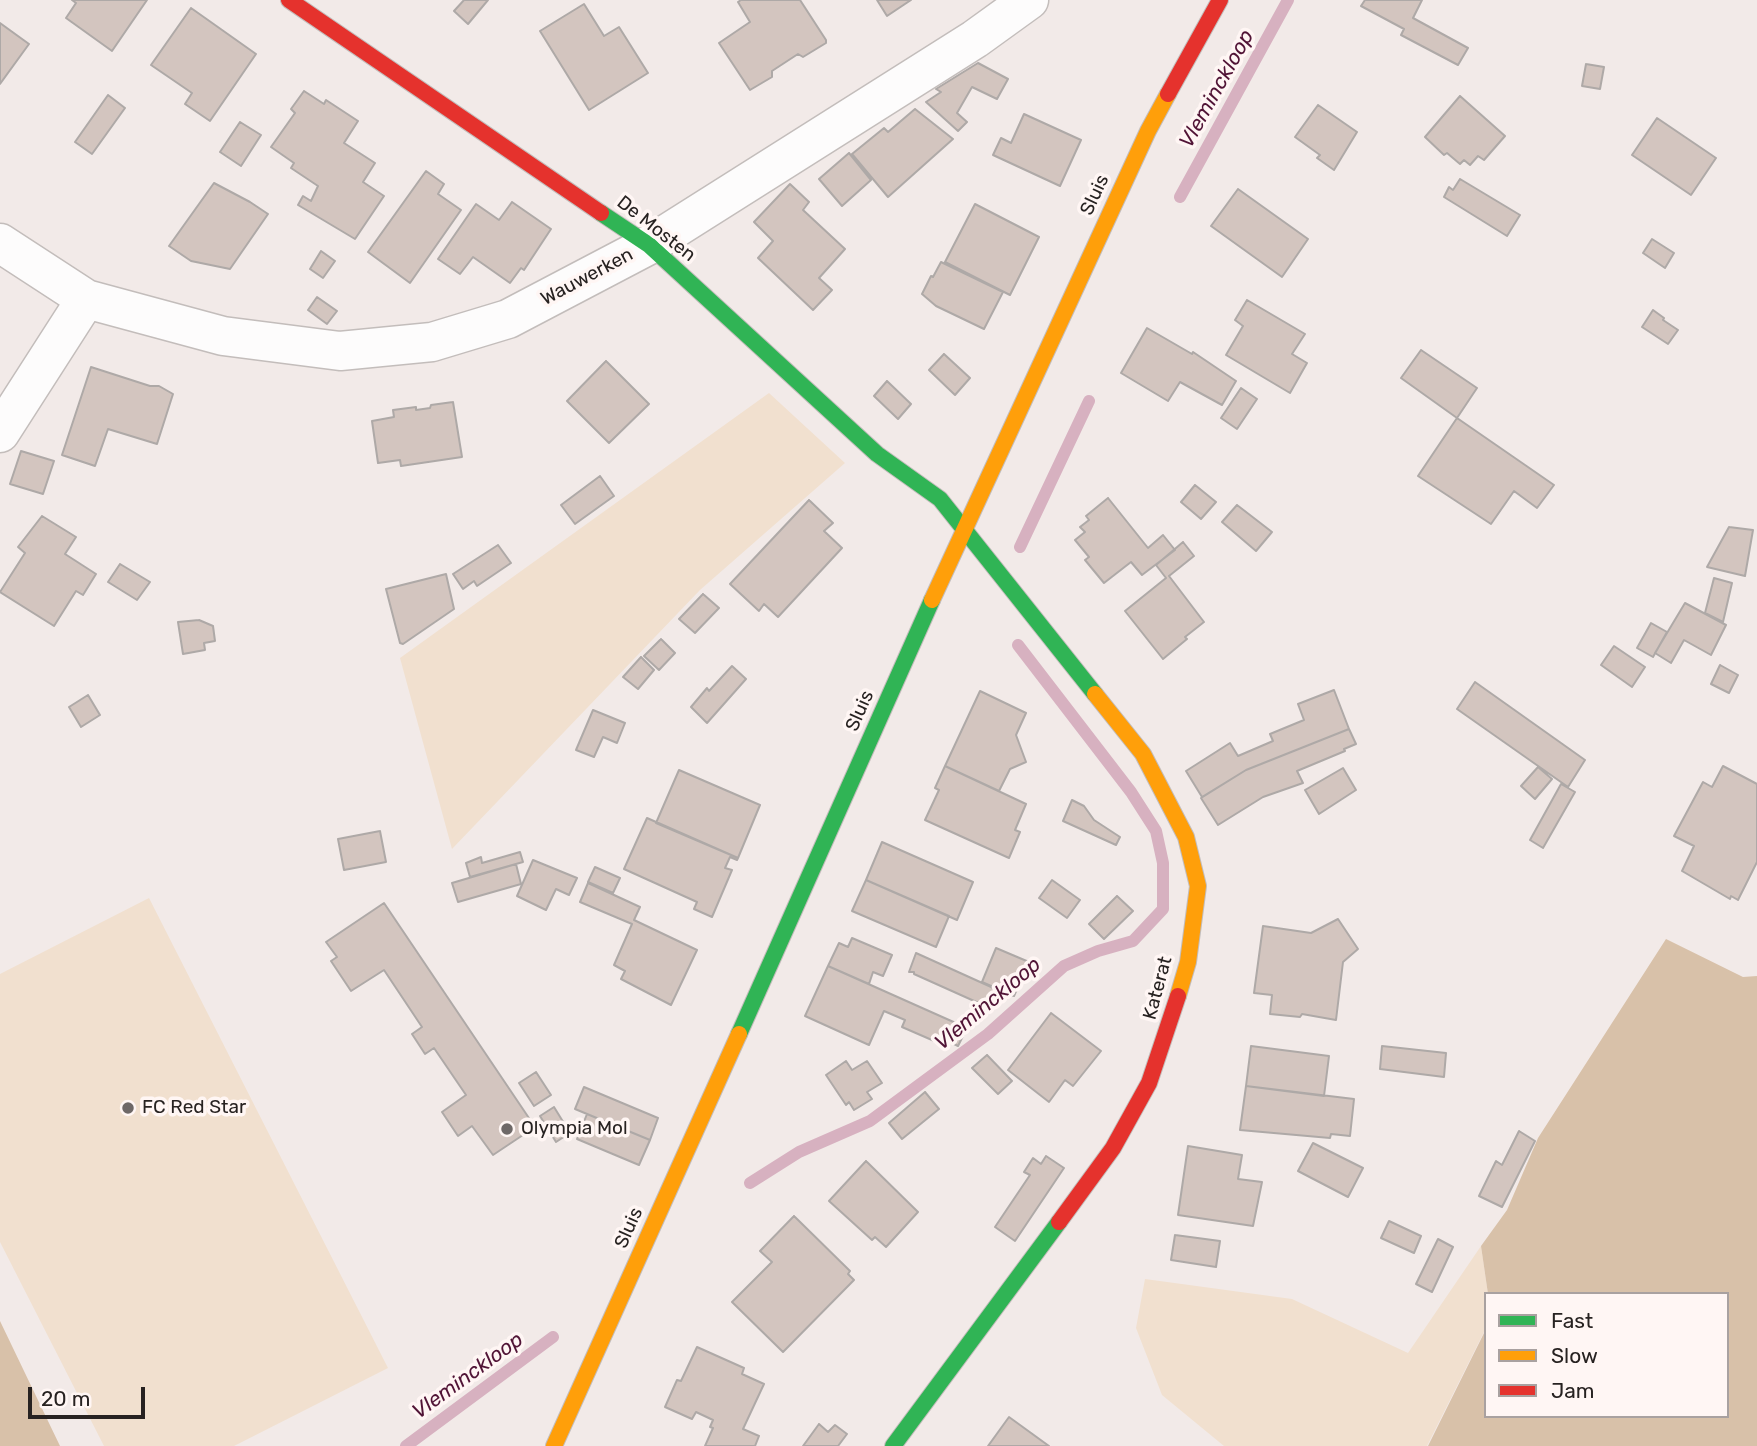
<!DOCTYPE html>
<style>
body{margin:0}
#map{position:relative;width:1757px;height:1446px;overflow:hidden;background:#f2eae8;font-family:Rubik,sans-serif}
canvas{display:block}
.legend{position:absolute;left:1484px;top:1292px;width:245px;height:126px;box-sizing:border-box;background:#fff6f4;border:2px solid #a9a1a0;margin:0;padding:9px 12px;list-style:none;font-size:21px;color:#272221}
.legend li{display:flex;align-items:center;gap:14px;height:35px}
.legend b{width:35px;border:2px solid #a9a1a0}
.scale{position:absolute;left:28px;top:1387px;width:117px;height:32px;box-sizing:border-box;border:4px solid #272221;border-top:0;padding-left:9px;font-size:21px;line-height:24px;white-space:nowrap;color:#272221;-webkit-text-stroke:5px #fff6f4;paint-order:stroke}
</style>
<div id="map">
<canvas width="1757" height="1446"></canvas>
<ul class="legend">
<li><b style="height:9px;background:#30b455"></b>Fast</li>
<li><b style="height:9px;background:#ff9f0a"></b>Slow</li>
<li><b style="height:9px;background:#e5322d"></b>Jam</li>
</ul>
<div class="scale">20 m</div>
</div>
<script>
const c = document.querySelector('canvas').getContext('2d');
c.lineJoin = 'round';
function paint(path, color) { c.fillStyle = color; c.fill(path, 'evenodd'); }
const poly = rows => new Path2D(rows.map(r => 'M' + r).join(''));
function trace(path, color, width, dash) { c.strokeStyle = color; c.lineWidth = width; c.lineCap = dash ? 'butt' : 'round'; c.setLineDash(dash || []); c.stroke(path); }
function label(font, color, halo, rows, align = 'center') {
  c.font = font + ' Rubik,sans-serif'; c.lineWidth = 7; c.setLineDash([]); c.textBaseline = 'middle'; c.strokeStyle = halo; c.fillStyle = color; for (const [text, x, y, turn = 0] of rows) {
    c.save(); c.translate(x, y); c.rotate((+turn || 0) * Math.PI / 180); c.textAlign = isNaN(turn) ? turn : align; if (halo) c.strokeText(text, 0, 0); c.fillText(text, 0, 0); c.restore();
  }
}
paint(poly([
 [769,393,845,463,700,590,452,849,400,658],
 [149,898,388,1368,234,1446,104,1446,0,1242,0,974],
 [1481,1246,1488,1294,1486,1294,1486,1328,1427,1446,1224,1446,1162,1395,1136,1328,1145,1279,1292,1299,1408,1353]
]), '#f1e0cf');
paint(poly([
 [1666,939,1743,977,1757,976,1757,1446,1428,1446,1486,1329,1486,1416,1727,1416,1727,1294,1488,1294,1481,1246,1507,1210,1538,1138],
 [0,1321,60,1446,0,1446]
]), '#d8c1a9');
trace(poly([
 [1180,197,1288,0],
 [1020,547,1089,401],
 [750,1183,799,1152,870,1121,988,1034,1064,966,1098,951,1133,941,1163,909,1163,863,1156,831,1131,792,1018,645],
 [406,1446,553,1337]
]), '#d7b1c0', 12);
const building = poly([
 [72,0,147,0,112,51,66,18,76,3,72,0],
 [464,0,488,0,468,24,454,11,464,0],
 [741,0,800,0,826,40,826,43,803,57,798,54,772,71,772,77,750,90,719,43,750,22,738,2,741,0],
 [877,0,911,0,887,16,877,0],
 [1365,0,1422,0,1413,18,1468,48,1458,65,1401,35,1404,29,1361,6,1365,0],
 [584,4,604,36,619,27,648,73,589,110,540,31,584,4],
 [191,8,256,54,210,121,185,104,192,93,151,65,191,8],
 [0,23,29,44,0,84,0,23],
 [978,63,1008,79,997,99,972,87,957,113,967,122,958,131,926,102,941,92,936,89,978,63],
 [1586,64,1604,67,1600,89,1582,86,1586,64],
 [304,91,324,104,326,100,358,121,344,143,375,163,363,182,384,196,355,239,298,205,303,196,311,201,318,186,291,168,294,163,271,147,295,113,291,109,304,91],
 [108,95,125,108,92,154,75,142,108,95],
 [1460,96,1505,136,1484,160,1478,156,1470,165,1464,160,1460,164,1447,153,1444,155,1425,137,1460,96],
 [1318,105,1357,132,1334,170,1317,158,1320,155,1295,137,1318,105],
 [915,109,953,139,888,197,852,154,884,128,888,132,915,109],
 [1024,114,1081,140,1060,186,993,155,1001,138,1011,143,1024,114],
 [1657,118,1716,158,1691,195,1632,155,1657,118],
 [240,122,261,135,241,166,220,152,240,122],
 [849,153,871,180,842,206,819,179,849,153],
 [426,171,444,184,438,194,461,210,410,283,368,252,426,171],
 [1460,179,1520,215,1507,236,1444,197,1449,187,1453,190,1460,179],
 [214,183,250,202,268,214,230,269,191,261,169,246,214,183],
 [790,184,809,202,803,210,845,249,819,278,832,290,813,310,758,258,773,241,754,222,790,184],
 [1238,189,1308,239,1282,277,1211,226,1238,189],
 [512,202,551,229,524,270,521,268,510,283,473,257,460,274,438,259,476,204,499,220,512,202],
 [975,204,1039,237,1010,295,945,262,975,204],
 [1652,239,1674,253,1665,268,1643,253,1652,239],
 [321,251,335,261,323,278,310,269,321,251],
 [941,262,1003,292,984,329,936,306,922,294,931,276,933,277,941,262],
 [317,297,337,311,327,324,308,310,317,297],
 [1247,300,1305,334,1292,354,1307,363,1290,393,1226,355,1243,326,1235,320,1247,300],
 [1653,310,1664,318,1663,320,1678,330,1668,344,1642,327,1653,310],
 [1147,328,1192,354,1193,352,1236,381,1222,405,1180,382,1168,401,1121,373,1147,328],
 [1421,350,1477,388,1457,418,1401,378,1421,350],
 [944,354,970,378,955,395,929,370,944,354],
 [606,361,649,404,609,443,567,401,606,361],
 [91,367,150,386,159,386,173,394,157,444,108,429,95,466,62,455,91,367],
 [887,381,911,404,898,419,874,396,887,381],
 [1241,388,1257,399,1237,429,1221,418,1241,388],
 [453,402,462,457,401,466,400,460,378,463,372,421,394,417,393,410,416,407,416,410,430,408,431,405,453,402],
 [1457,418,1554,485,1537,508,1514,491,1491,524,1418,476,1457,418],
 [21,451,54,461,43,494,10,484,21,451],
 [600,476,614,496,575,524,561,505,600,476],
 [1195,485,1216,502,1201,519,1181,502,1195,485],
 [1108,498,1148,548,1163,535,1175,550,1142,575,1131,562,1104,583,1085,560,1089,557,1075,540,1085,532,1080,527,1089,520,1086,516,1108,498],
 [809,500,833,523,824,531,842,548,778,617,764,604,759,611,730,584,809,500],
 [1237,505,1272,532,1256,551,1222,522,1237,505],
 [42,516,76,537,65,554,96,574,83,595,76,591,54,626,0,592,25,553,18,547,42,516],
 [1729,527,1753,530,1745,576,1707,567,1729,527],
 [1183,542,1194,556,1169,576,1204,622,1185,637,1187,639,1163,659,1125,611,1166,578,1156,565,1183,542],
 [498,545,511,563,477,586,474,581,463,589,453,574,498,545],
 [120,564,150,582,137,600,108,582,120,564],
 [446,574,454,609,403,644,400,643,386,589,446,574],
 [1714,578,1732,583,1723,622,1705,613,1714,578],
 [703,594,719,608,695,633,679,619,703,594],
 [1685,603,1726,625,1711,655,1684,640,1671,663,1655,653,1685,603],
 [199,620,213,626,215,641,204,643,205,650,183,654,178,622,199,620],
 [1651,623,1667,632,1653,657,1637,648,1651,623],
 [661,639,675,653,659,670,644,656,661,639],
 [1614,646,1645,667,1632,687,1601,665,1614,646],
 [641,657,654,670,638,689,623,677,641,657],
 [1720,665,1738,675,1729,693,1711,684,1720,665],
 [732,666,746,679,707,723,691,707,707,688,709,691,732,666],
 [1475,682,1585,760,1568,787,1457,709,1475,682],
 [1334,690,1349,729,1246,770,1202,797,1186,771,1230,743,1238,756,1273,741,1270,734,1304,720,1298,704,1334,690],
 [980,691,1026,713,1016,735,1026,762,1010,769,999,791,945,766,980,691],
 [88,695,100,715,81,727,69,707,88,695],
 [593,710,625,723,617,743,603,737,594,757,576,750,593,710],
 [1349,729,1356,744,1344,749,1345,751,1297,771,1303,783,1263,797,1218,825,1201,798,1246,770,1349,729],
 [945,766,1026,804,1015,830,1020,832,1009,858,925,820,939,790,935,788,945,766],
 [1723,766,1757,784,1757,862,1738,900,1731,896,1730,899,1682,871,1694,846,1674,836,1703,782,1712,787,1723,766],
 [1538,767,1552,779,1535,799,1521,786,1538,767],
 [1343,768,1356,790,1319,814,1305,790,1343,768],
 [679,770,760,805,738,858,656,823,679,770],
 [1561,784,1575,792,1543,848,1530,840,1561,784],
 [1072,800,1084,806,1094,820,1120,837,1116,845,1063,821,1072,800],
 [647,818,738,858,737,860,730,857,725,868,732,870,712,917,694,909,697,902,624,869,647,818],
 [380,831,386,862,344,870,338,839,380,831],
 [882,842,973,882,957,920,866,880,882,842],
 [520,852,523,862,470,877,466,863,481,857,482,863,520,852],
 [533,860,577,878,569,895,556,889,546,910,517,896,533,860],
 [516,864,521,884,458,902,452,883,516,864],
 [595,867,620,878,613,893,588,882,595,867],
 [866,880,949,916,936,947,852,911,866,880],
 [1052,880,1080,900,1067,918,1039,898,1052,880],
 [588,883,640,907,634,920,697,950,671,1005,621,979,625,971,614,965,632,924,580,902,588,883],
 [1117,896,1133,911,1104,939,1089,924,1117,896],
 [384,903,535,1127,493,1155,472,1126,458,1136,442,1112,466,1095,434,1048,425,1054,412,1034,422,1027,384,970,351,991,331,961,337,957,326,942,384,903],
 [1338,919,1358,949,1343,962,1336,1020,1302,1014,1300,1017,1270,1014,1272,995,1254,993,1263,926,1311,933,1338,919],
 [852,938,892,955,883,976,873,972,869,984,828,966,839,943,848,947,852,938],
 [996,948,1029,962,1014,996,982,982,996,948],
 [916,953,1000,991,992,1009,914,974,914,972,909,972,916,953],
 [828,966,967,1028,958,1046,950,1042,948,1047,902,1027,905,1020,884,1011,869,1045,805,1016,828,966],
 [1051,1013,1101,1051,1073,1086,1065,1080,1049,1102,1008,1070,1051,1013],
 [1251,1046,1329,1056,1324,1096,1246,1086,1251,1046],
 [1382,1046,1446,1053,1444,1077,1380,1069,1382,1046],
 [987,1055,1012,1081,998,1094,972,1068,987,1055],
 [846,1061,852,1070,867,1061,882,1083,867,1092,872,1099,854,1110,849,1102,846,1105,826,1075,846,1061],
 [536,1072,551,1095,534,1106,519,1083,536,1072],
 [1246,1086,1354,1099,1350,1136,1331,1134,1330,1138,1240,1130,1246,1086],
 [584,1087,658,1118,650,1140,575,1109,584,1087],
 [925,1092,939,1109,902,1139,889,1123,925,1092],
 [554,1107,570,1133,556,1142,540,1116,554,1107],
 [587,1114,650,1140,639,1165,577,1139,587,1114],
 [1519,1131,1535,1141,1502,1207,1479,1196,1496,1161,1502,1165,1519,1131],
 [1313,1143,1363,1168,1348,1197,1298,1171,1313,1143],
 [1188,1146,1242,1155,1238,1179,1262,1182,1253,1226,1178,1215,1188,1146],
 [1046,1156,1064,1168,1015,1241,995,1227,1030,1175,1024,1172,1033,1158,1041,1164,1046,1156],
 [866,1161,918,1212,886,1247,875,1237,872,1240,829,1201,866,1161],
 [794,1216,850,1271,848,1274,854,1280,783,1352,732,1302,772,1262,760,1251,794,1216],
 [1389,1221,1421,1236,1414,1253,1381,1238,1389,1221],
 [1175,1235,1220,1241,1216,1267,1171,1260,1175,1235],
 [1438,1239,1453,1247,1432,1292,1416,1284,1438,1239],
 [697,1347,744,1368,742,1374,764,1384,743,1429,759,1436,755,1446,705,1446,713,1428,710,1427,713,1420,696,1412,692,1419,665,1407,677,1380,681,1381,697,1347],
 [1009,1417,1049,1446,988,1446,1009,1417],
 [819,1424,828,1432,835,1425,847,1434,838,1446,803,1446,819,1424]
]);
paint(building, '#d3c5bf');
trace(building, '#aea9a7', 2);
const street = poly([
 [0,243,86,299,223,336,340,351,432,342,508,319,649,245,975,39,1029,0],
 [0,433,86,299]
]);
const fast = poly([
 [601,213,649,245,877,454,940,499,1095,694],
 [739,1034,932,600],
 [893,1446,1059,1222]
]);
const slow = poly([
 [932,600,1148,131,1168,94],
 [1095,694,1143,754,1186,837,1198,886,1188,962,1178,996],
 [554,1446,739,1034]
]);
const jam = poly([
 [289,0,601,213],
 [1168,94,1220,0],
 [1059,1222,1113,1148,1149,1083,1178,996]
]);
trace(street, '#c3bdbb', 41);
trace(fast, '#c3bdbb', 18);
trace(slow, '#c3bdbb', 18);
trace(jam, '#c3bdbb', 18);
trace(street, '#fdfcfc', 38);
trace(fast, '#30b455', 16);
trace(slow, '#ff9f0a', 16);
trace(jam, '#e5322d', 16);
for (const [x, y, r, color] of [
 [128,1108,7,"#6e6867"],
 [507,1129,7,"#6e6867"]
]) { const dot = new Path2D(); dot.arc(x, y, r, 0, 2 * Math.PI); c.fillStyle = color; c.fill(dot); trace(dot, '#fff6f4', 2.5); }
label('19px', '#272221', '#fff6f4', [
 ["Sluis",1095,195,-65],
 ["De Mosten",656,229,38],
 ["Wauwerken",587,277,-28],
 ["Sluis",860,711,-66],
 ["Katerat",1158,988,-75],
 ["Sluis",629,1228,-66]
]);
label('19px', '#272221', '#fff6f4', [
 ["FC Red Star",142,1108],
 ["Olympia Mol",521,1129]
], 'left');
label('italic 21px', '#511436', '#fff6f4', [
 ["Vleminckloop",1217,89,-61],
 ["Vleminckloop",988,1004,-40],
 ["Vleminckloop",468,1376,-36]
]);
</script>
